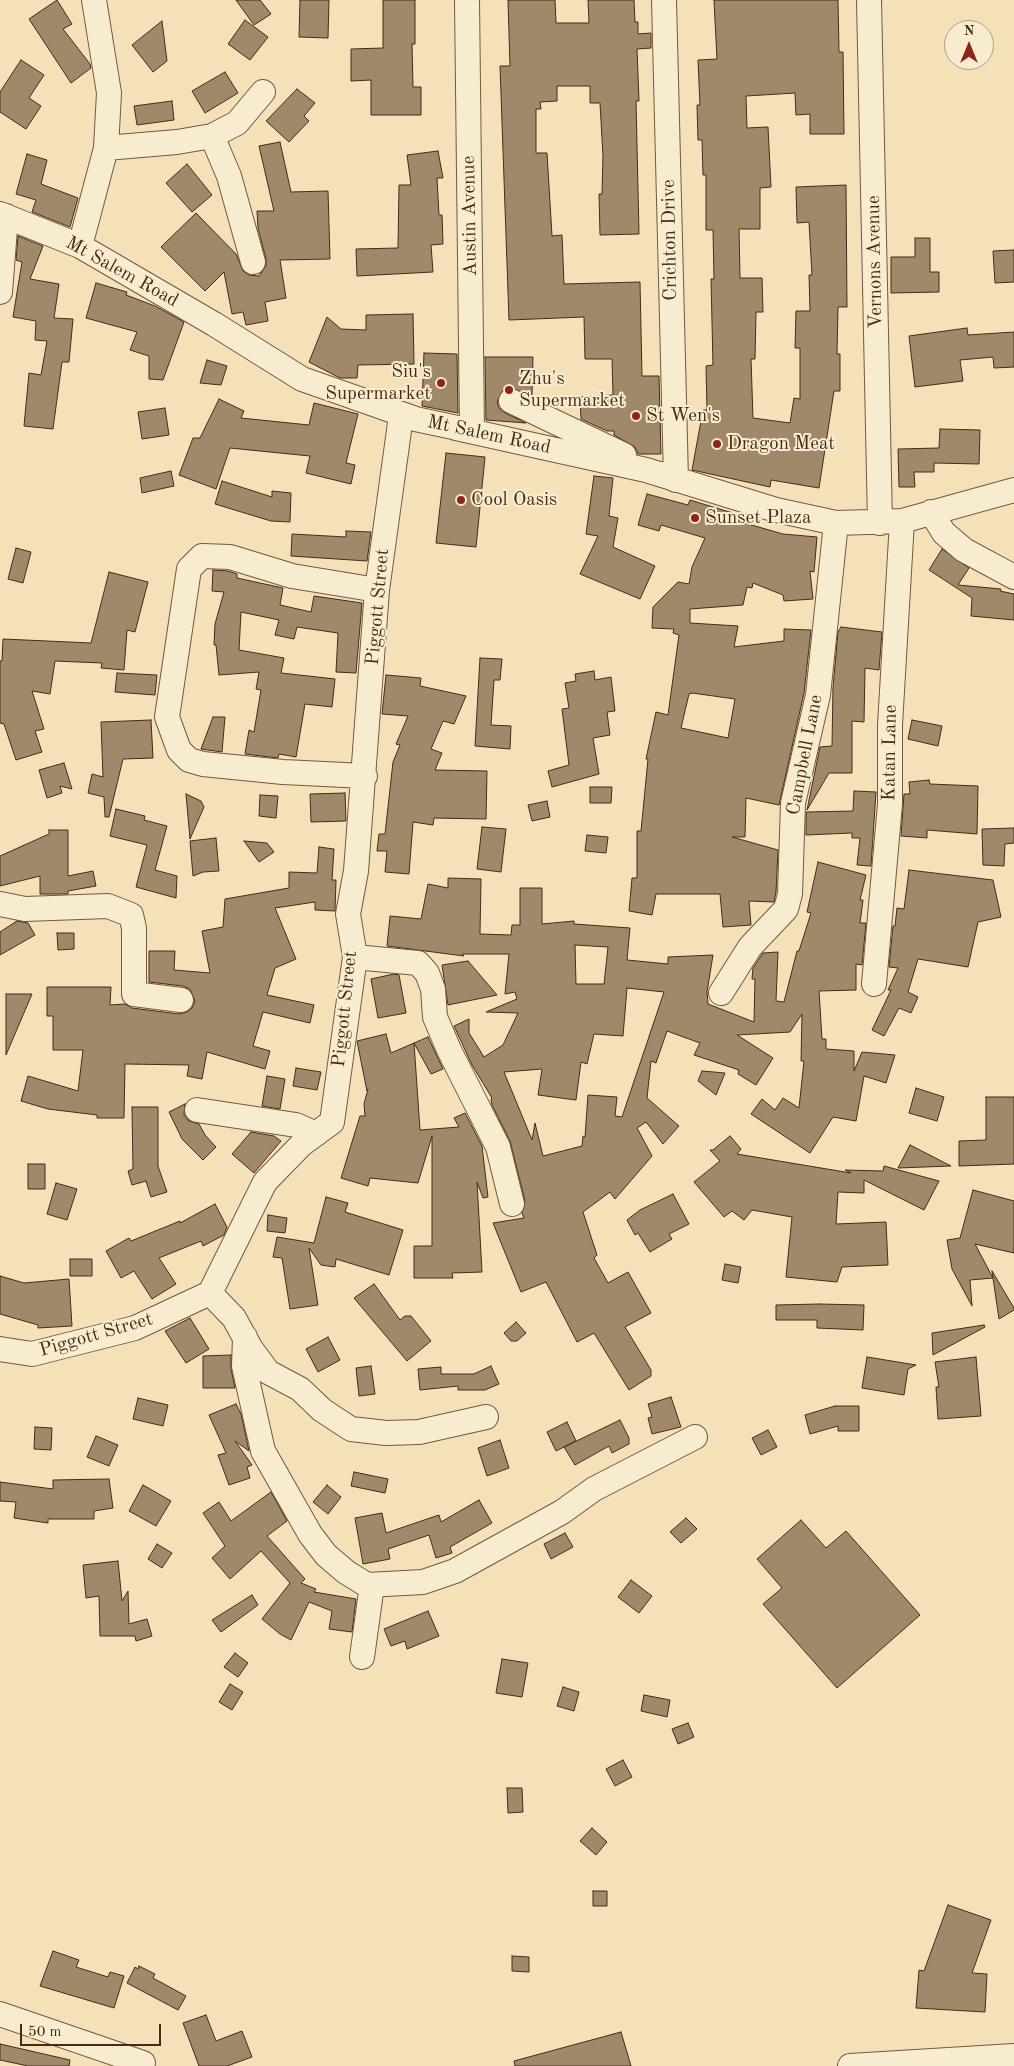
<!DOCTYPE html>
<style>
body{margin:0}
#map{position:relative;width:1014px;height:2066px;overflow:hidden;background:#f4e1b7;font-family:"Old Standard TT",serif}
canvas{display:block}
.north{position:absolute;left:944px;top:20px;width:50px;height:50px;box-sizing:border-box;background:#f8ecd0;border:1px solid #b19e87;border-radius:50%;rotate:0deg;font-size:14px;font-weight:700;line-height:20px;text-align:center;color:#462a19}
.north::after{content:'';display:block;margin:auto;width:18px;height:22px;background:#8f2418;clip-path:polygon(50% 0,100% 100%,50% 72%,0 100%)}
.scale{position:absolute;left:20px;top:2024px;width:141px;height:22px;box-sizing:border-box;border:2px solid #462a19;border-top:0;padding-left:6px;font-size:15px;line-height:18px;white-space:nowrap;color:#462a19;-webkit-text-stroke:4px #f8ecd0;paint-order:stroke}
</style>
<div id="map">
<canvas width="1014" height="2066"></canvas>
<div class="north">N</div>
<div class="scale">50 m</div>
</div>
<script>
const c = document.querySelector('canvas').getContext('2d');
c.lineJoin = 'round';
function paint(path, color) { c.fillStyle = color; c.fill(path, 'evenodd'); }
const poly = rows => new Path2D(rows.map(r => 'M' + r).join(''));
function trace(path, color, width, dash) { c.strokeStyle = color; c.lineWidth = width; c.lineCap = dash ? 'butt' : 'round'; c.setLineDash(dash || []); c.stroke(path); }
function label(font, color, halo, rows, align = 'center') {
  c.font = font + ' "Old Standard TT",serif'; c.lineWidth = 4; c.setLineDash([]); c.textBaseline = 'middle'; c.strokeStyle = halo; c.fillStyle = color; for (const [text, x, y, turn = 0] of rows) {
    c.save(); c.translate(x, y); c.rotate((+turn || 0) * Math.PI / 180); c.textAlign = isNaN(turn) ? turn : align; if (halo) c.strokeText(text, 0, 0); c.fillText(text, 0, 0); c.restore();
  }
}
const building = poly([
 [57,0,72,24,63,29,90,64,91,68,71,83,29,19,57,0],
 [236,0,260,0,271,14,254,25,236,0],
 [300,0,329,0,328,38,299,37,300,0],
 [383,0,415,0,415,44,412,44,413,87,421,87,421,115,371,115,371,80,351,81,351,49,383,48,383,0],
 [508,0,555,0,556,23,589,23,588,0,634,0,635,22,638,22,638,34,651,33,651,48,637,49,639,101,636,101,639,234,600,235,599,194,602,194,603,156,600,103,590,103,590,86,557,86,557,101,540,102,541,109,536,109,536,153,547,153,552,236,562,235,564,284,640,282,642,376,659,376,661,454,638,454,635,447,614,435,614,431,607,431,581,419,580,397,613,395,612,359,585,359,584,317,509,320,500,66,510,66,508,0],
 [714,0,838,0,839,52,843,52,844,134,810,134,810,114,796,115,795,93,746,96,747,128,768,127,771,187,760,188,760,229,739,229,740,278,762,278,763,312,756,312,755,359,751,359,753,418,790,423,794,398,800,399,800,348,795,348,796,311,810,311,809,275,812,275,809,222,797,223,796,187,846,185,847,307,838,307,837,354,840,354,840,391,834,391,819,488,771,480,770,487,692,470,703,410,707,410,706,366,713,365,711,279,714,279,713,230,706,230,706,175,703,175,702,140,698,140,697,105,700,105,698,60,717,59,714,0],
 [245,20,268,37,250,60,228,44,245,20],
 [162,21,167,61,153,72,132,45,162,21],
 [21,60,44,75,29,98,41,106,26,129,0,112,0,92,21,60],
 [225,72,238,93,205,113,192,91,225,72],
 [297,89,315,103,304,116,309,121,289,142,266,121,297,89],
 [172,101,174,120,137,125,134,106,172,101],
 [280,142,291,192,328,191,330,259,280,260,286,298,265,302,268,321,246,325,243,312,232,314,224,272,205,291,161,247,196,213,236,254,243,271,249,275,259,276,266,266,266,259,258,228,257,211,274,211,259,146,280,142],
 [438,151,443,178,437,178,439,215,442,215,443,244,431,245,433,272,357,276,356,249,398,248,399,185,411,185,407,155,438,151],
 [27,154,47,160,41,184,78,198,70,227,32,212,36,200,16,194,27,154],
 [187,164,212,195,192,212,166,183,187,164],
 [18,236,43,246,30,279,59,284,54,318,73,319,69,362,62,362,53,429,24,426,29,373,41,375,47,341,35,340,36,321,13,317,22,262,16,260,18,236],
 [915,238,930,238,930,272,939,272,939,292,891,293,891,257,915,257,915,238],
 [1014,250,1014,282,995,283,993,251,1014,250],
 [96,283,127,292,126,295,155,306,184,322,163,380,149,379,149,356,130,350,137,332,86,318,96,283],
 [413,314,414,364,358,365,357,378,340,378,309,362,327,317,341,329,366,330,366,315,413,314],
 [967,328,968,335,1014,332,1014,367,994,368,993,357,960,360,963,381,915,387,909,336,967,328],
 [424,353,457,354,458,413,422,406,424,353],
 [485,357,533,357,532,396,509,387,503,390,497,402,499,408,505,413,526,423,486,420,485,357],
 [207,360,227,366,221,385,200,383,207,360],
 [219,399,244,411,241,418,309,425,314,403,358,414,346,463,355,465,351,484,306,473,310,456,230,448,216,489,179,475,193,438,200,438,219,399],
 [165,408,169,435,142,439,138,412,165,408],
 [940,429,980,430,979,464,934,463,934,472,914,472,915,487,899,487,898,449,939,448,940,429],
 [446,453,485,457,476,547,436,543,446,453],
 [171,471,174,486,142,493,140,478,171,471],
 [594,476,613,478,609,516,618,518,613,547,655,566,640,599,580,574,598,536,586,534,594,476],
 [222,481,272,497,272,491,291,493,290,522,271,521,215,504,222,481],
 [647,494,688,505,690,500,736,514,734,520,783,534,817,537,814,572,810,571,813,599,784,601,783,595,753,583,752,588,747,587,743,605,690,609,690,623,738,626,734,647,784,641,784,629,811,630,804,693,779,805,746,798,745,837,732,837,778,850,776,892,774,902,749,901,751,925,723,927,720,894,656,894,652,915,629,911,632,878,637,878,637,831,641,831,648,759,646,759,656,712,668,715,679,635,673,633,674,629,652,628,653,607,678,582,689,584,692,567,705,538,661,525,659,531,638,525,647,494],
 [692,693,735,699,728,738,681,728,689,694,692,693],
 [346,531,371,532,367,561,291,556,292,534,346,537,346,531],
 [16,548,31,552,23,583,8,579,16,548],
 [942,549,969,568,958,585,1001,589,1000,591,1014,594,1014,620,971,616,972,598,929,570,942,549],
 [213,570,228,571,237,574,237,578,283,588,280,605,311,612,314,596,362,603,356,673,336,672,338,633,297,627,294,639,275,635,279,620,241,612,239,650,284,658,281,673,335,679,332,707,305,704,296,757,279,754,278,758,245,754,249,730,254,732,261,690,256,689,259,672,219,675,216,645,214,645,215,624,224,592,212,591,213,570],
 [109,572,148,582,135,632,127,630,124,670,101,668,102,663,55,661,50,694,32,691,44,729,35,731,42,752,16,760,4,724,0,723,0,661,2,661,3,639,91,643,109,572],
 [841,627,882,632,879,670,865,668,864,722,852,721,852,773,829,773,807,810,820,747,832,746,833,687,838,632,841,627],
 [480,658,502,659,500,680,494,680,491,725,511,726,510,749,475,746,480,658],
 [594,671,595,680,611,677,615,711,607,712,610,735,593,738,599,774,552,787,548,771,569,765,562,709,569,708,565,683,576,681,575,674,594,671],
 [117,673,157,675,155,695,115,692,117,673],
 [386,675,421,678,420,686,466,696,454,724,443,721,431,749,442,753,435,770,487,771,486,819,434,818,433,825,413,822,409,874,385,872,387,851,377,851,379,834,385,834,393,762,400,745,396,744,408,716,382,714,386,675],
 [213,717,225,717,222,752,201,749,213,717],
 [151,720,153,758,123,759,109,817,105,817,104,797,88,793,92,774,103,777,101,722,151,720],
 [912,720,942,726,938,746,908,739,912,720],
 [64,763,72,789,60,786,62,793,47,798,39,770,64,763],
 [929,780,930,784,978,786,977,834,927,830,927,838,901,836,904,794,910,794,909,782,929,780],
 [590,787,612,787,611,803,590,803,590,787],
 [854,791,876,792,871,866,857,865,860,838,852,838,852,833,806,835,806,812,853,811,854,791],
 [345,793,346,821,311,822,310,794,345,793],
 [186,794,201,801,204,807,190,839,186,794],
 [260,795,278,796,276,818,259,816,260,795],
 [547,801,550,817,532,821,528,805,547,801],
 [116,809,145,816,144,820,167,826,155,870,177,876,176,898,136,887,147,845,110,836,116,809],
 [482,827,506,829,501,872,477,869,482,827],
 [1014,828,1014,843,1005,844,1004,866,983,865,982,829,1014,828],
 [49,830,68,830,68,876,93,871,96,886,68,891,68,894,40,894,40,876,0,886,0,856,49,834,49,830],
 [587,835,608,837,606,853,585,851,587,835],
 [216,838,219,871,203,872,193,876,190,841,216,838],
 [244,841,267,843,274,852,259,862,244,841],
 [319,847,334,849,332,880,336,880,335,911,315,910,315,902,275,908,296,959,275,968,267,995,314,1005,310,1023,263,1012,253,1046,270,1051,265,1069,207,1052,202,1079,187,1076,189,1065,125,1064,124,1118,97,1118,97,1115,48,1109,21,1101,28,1076,78,1091,83,1050,53,1050,53,1016,47,1016,47,987,111,987,110,1005,125,1004,132,1008,179,1014,187,1012,192,1008,195,1001,190,989,183,986,149,982,149,951,175,951,174,970,210,973,202,931,223,927,225,899,289,888,289,872,317,873,319,847],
 [818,862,866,875,860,900,863,900,860,923,866,923,862,965,856,964,856,990,819,991,822,1039,826,1039,826,1049,854,1051,854,1071,862,1052,895,1055,886,1083,864,1076,856,1121,833,1117,810,1153,751,1114,762,1099,775,1110,783,1098,799,1108,804,1061,801,1061,802,1014,790,1032,737,1035,773,1058,756,1085,738,1074,739,1070,694,1055,700,1043,667,1031,656,1063,651,1061,647,1098,679,1126,663,1144,646,1122,637,1128,652,1156,615,1199,610,1192,583,1212,597,1255,594,1258,608,1283,628,1272,651,1313,625,1327,651,1370,651,1376,629,1390,594,1333,577,1342,546,1282,521,1292,493,1223,524,1218,522,1213,525,1201,510,1141,492,1105,491,1099,492,1098,472,1065,454,1026,469,1019,469,1033,484,1057,503,1045,518,1013,486,1012,517,999,515,992,505,994,509,954,462,954,464,956,387,946,390,916,421,919,428,884,448,888,448,878,481,879,480,934,511,935,512,925,520,925,520,888,542,888,542,924,574,921,574,924,630,928,627,960,668,964,668,957,713,955,707,992,708,1004,754,1022,755,979,752,979,753,968,763,953,778,952,776,1001,784,1002,797,951,799,951,811,913,807,912,818,862],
 [575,945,608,947,604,984,576,984,575,945],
 [627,988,664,992,622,1117,615,1116,617,1097,588,1095,585,1137,583,1136,582,1146,543,1156,535,1123,532,1140,504,1072,542,1069,538,1095,576,1100,581,1062,587,1064,594,1034,623,1036,627,988],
 [909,870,993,880,1001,917,978,922,968,967,918,959,908,992,918,997,911,1013,899,1008,884,1036,872,1030,891,990,888,990,898,968,889,967,893,926,895,926,897,908,904,909,909,870],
 [17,921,28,923,35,935,0,955,0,932,17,921],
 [57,933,74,933,74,949,58,950,57,933],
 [468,961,497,995,448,1005,442,965,468,961],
 [394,974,399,975,406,1013,378,1018,371,979,394,974],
 [6,994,32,994,6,1055,6,994],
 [386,1034,391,1053,414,1043,420,1130,459,1127,454,1118,465,1113,482,1146,488,1197,483,1198,477,1182,482,1272,452,1273,453,1278,414,1278,414,1246,432,1246,432,1136,418,1183,370,1178,368,1186,341,1178,360,1116,365,1116,364,1104,368,1089,367,1091,357,1041,386,1034],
 [428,1037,443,1069,431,1074,414,1043,428,1037],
 [296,1068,321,1072,317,1090,293,1086,296,1068],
 [702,1071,725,1073,716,1095,698,1081,702,1071],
 [267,1076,285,1079,280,1109,262,1106,267,1076],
 [916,1088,944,1097,937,1121,909,1113,916,1088],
 [986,1097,1014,1097,1014,1164,959,1166,959,1141,986,1140,986,1097],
 [185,1104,184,1115,189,1121,199,1124,205,1135,216,1147,203,1160,182,1139,169,1112,185,1104],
 [132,1107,158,1107,158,1166,167,1192,151,1197,146,1181,132,1185,128,1171,133,1169,132,1107],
 [251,1132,274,1136,281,1141,254,1173,232,1154,251,1132],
 [730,1136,741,1149,737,1154,851,1173,845,1170,883,1171,884,1166,939,1181,924,1210,864,1180,864,1193,838,1192,836,1224,886,1222,888,1265,842,1267,837,1282,786,1277,792,1217,752,1210,744,1220,732,1211,724,1217,694,1182,720,1161,710,1150,713,1150,730,1136],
 [910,1145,951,1166,898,1168,910,1145],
 [28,1164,45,1164,45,1189,28,1189,28,1164],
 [56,1183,77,1189,67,1220,47,1214,56,1183],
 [973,1190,1014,1201,1014,1253,975,1244,993,1278,970,1280,972,1306,952,1269,947,1240,960,1238,973,1190],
 [673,1194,689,1224,669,1234,672,1239,650,1252,638,1233,635,1235,627,1220,640,1210,673,1194],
 [326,1197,348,1203,345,1212,403,1230,389,1275,336,1259,335,1267,321,1265,309,1248,318,1305,290,1309,282,1258,273,1257,277,1237,314,1243,326,1197],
 [215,1204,227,1227,224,1235,203,1246,201,1241,159,1258,176,1284,152,1299,134,1271,121,1278,106,1251,129,1238,131,1241,180,1221,180,1223,215,1204],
 [268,1215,287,1218,285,1233,267,1231,268,1215],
 [70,1259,92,1259,92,1276,70,1276,70,1259],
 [725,1264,741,1267,738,1283,722,1280,725,1264],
 [992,1271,1014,1308,1014,1310,999,1319,992,1271],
 [0,1276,24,1283,69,1279,72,1326,38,1328,38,1325,0,1314,0,1276],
 [374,1284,400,1320,405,1316,411,1316,431,1341,407,1361,354,1298,374,1284],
 [819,1304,864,1305,863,1330,817,1328,817,1320,776,1320,776,1305,819,1304],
 [190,1318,209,1349,186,1363,165,1331,190,1318],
 [516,1322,526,1333,517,1341,511,1341,504,1333,516,1322],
 [984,1325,985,1327,933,1355,932,1333,984,1325],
 [328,1337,340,1360,318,1372,306,1349,328,1337],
 [231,1355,231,1369,235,1388,203,1388,203,1356,231,1355],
 [867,1357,916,1365,908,1369,904,1395,862,1388,867,1357],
 [976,1357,981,1416,938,1419,936,1387,939,1387,935,1362,976,1357],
 [371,1366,375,1394,359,1396,356,1368,371,1366],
 [491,1366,499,1384,485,1390,458,1390,458,1386,420,1390,418,1369,441,1367,441,1374,474,1374,491,1366],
 [671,1397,681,1427,652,1434,648,1418,652,1417,648,1404,671,1397],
 [138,1398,168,1405,163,1426,133,1419,138,1398],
 [236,1404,241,1414,249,1451,235,1441,252,1465,247,1467,250,1478,229,1485,218,1455,226,1453,209,1415,236,1404],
 [835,1406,859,1406,859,1431,838,1431,838,1426,810,1434,805,1415,835,1406],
 [620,1420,629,1438,629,1444,612,1453,609,1446,575,1465,564,1447,620,1420],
 [567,1422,576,1441,556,1451,547,1432,567,1422],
 [35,1427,52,1428,51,1450,34,1449,35,1427],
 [768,1430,777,1447,761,1455,752,1438,768,1430],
 [96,1436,118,1445,109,1466,87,1457,96,1436],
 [500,1440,509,1468,487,1476,478,1448,500,1440],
 [354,1472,388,1479,385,1493,351,1486,354,1472],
 [109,1479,113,1508,94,1511,94,1519,48,1519,48,1523,14,1518,16,1502,0,1501,0,1482,53,1489,53,1480,109,1479],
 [143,1485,171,1501,156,1526,129,1511,143,1485],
 [327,1485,341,1497,328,1514,313,1502,327,1485],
 [271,1492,287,1521,267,1536,305,1579,301,1583,316,1589,314,1592,356,1599,352,1632,329,1629,332,1611,309,1602,291,1640,280,1634,262,1619,290,1583,261,1551,230,1579,212,1558,225,1546,203,1513,219,1502,231,1521,271,1492],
 [479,1500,492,1523,450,1547,452,1553,436,1558,429,1535,388,1549,390,1559,363,1564,355,1518,382,1513,386,1533,439,1515,441,1522,479,1500],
 [686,1518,697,1529,681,1543,670,1532,686,1518],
 [801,1520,826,1548,846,1531,920,1615,837,1688,763,1604,782,1588,757,1559,801,1520],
 [565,1533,573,1547,551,1559,544,1544,565,1533],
 [157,1544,172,1553,162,1568,148,1559,157,1544],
 [118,1561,122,1601,128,1591,129,1624,147,1619,152,1636,136,1641,135,1636,100,1636,99,1596,86,1598,83,1565,118,1561],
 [631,1580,652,1596,639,1613,618,1597,631,1580],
 [252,1595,258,1605,221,1632,212,1620,252,1595],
 [428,1611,439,1636,407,1649,405,1641,391,1646,384,1629,428,1611],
 [235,1653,248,1663,238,1677,224,1667,235,1653],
 [502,1659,528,1663,522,1697,496,1693,502,1659],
 [230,1684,243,1692,232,1710,219,1702,230,1684],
 [563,1687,579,1692,574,1711,557,1706,563,1687],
 [644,1695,670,1700,667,1717,641,1711,644,1695],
 [688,1723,694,1737,678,1744,672,1729,688,1723],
 [623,1760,632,1777,615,1786,606,1769,623,1760],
 [507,1788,522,1788,523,1812,508,1813,507,1788],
 [592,1828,607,1842,596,1855,580,1841,592,1828],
 [593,1891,607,1891,607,1906,593,1906,593,1891],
 [948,1905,991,1920,972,1973,987,1974,985,2012,916,2008,919,1970,924,1971,948,1905],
 [53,1951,79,1960,76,1967,108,1977,110,1972,124,1976,114,2008,40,1986,53,1951],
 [512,1956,529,1957,529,1972,512,1971,512,1956],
 [139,1966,155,1974,153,1978,186,1996,178,2010,127,1983,135,1967,138,1969,139,1966],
 [206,2015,216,2041,242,2031,252,2057,227,2066,199,2066,183,2023,206,2015],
 [621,2032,631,2066,515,2066,514,2061,621,2032],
 [0,2044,70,2060,69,2066,28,2066,0,2060,0,2044]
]);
paint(building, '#a0896b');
trace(building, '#462a19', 1);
const minor = poly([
 [467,0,472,431],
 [869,0,880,523],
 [212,136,229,176,253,262],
 [106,148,177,142,212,136,237,123,263,92],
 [0,214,80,246,214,324,302,379,416,419],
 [80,246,106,148,109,93,94,0],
 [0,292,6,216],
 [511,401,624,455],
 [456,428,646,470,776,510,836,523,902,521,1014,490],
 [664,474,676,480,664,0],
 [931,512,944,533,964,550,1014,577],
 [365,776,283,772,203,764,189,760,179,750,167,717,189,569,202,556,230,557,292,576,377,590],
 [0,904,25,909,108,906,131,915,134,928,134,994,181,1000],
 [355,957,418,963,427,973,433,989,435,1017,449,1050,498,1147,512,1204],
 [874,984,890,804,890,725,902,521],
 [721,993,750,947,786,909,790,894,793,803,818,695,836,523],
 [197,1110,296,1125,316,1134],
 [210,1293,234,1318,251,1349,268,1372,300,1389,322,1410,351,1429,386,1433,419,1432,486,1417],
 [245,1337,244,1366,263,1451,310,1534,326,1555,346,1572,367,1585,423,1582,455,1571,562,1512,594,1489,695,1437],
 [0,1349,32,1354,135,1328,210,1293,265,1182,302,1144,332,1122,355,957,348,914,356,871,377,590,401,416,472,431],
 [362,1657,372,1585],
 [0,2014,143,2063],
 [850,2066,1014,2056]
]);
trace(minor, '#725840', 26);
trace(minor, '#f8ecd0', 24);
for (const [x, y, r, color] of [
 [441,383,5,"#8f2418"],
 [509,390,5,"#8f2418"],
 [636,416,5,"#8f2418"],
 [717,444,5,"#8f2418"],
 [461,500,5,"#8f2418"],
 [695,518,5,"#8f2418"]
]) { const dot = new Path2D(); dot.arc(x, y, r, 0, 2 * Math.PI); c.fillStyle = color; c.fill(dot); trace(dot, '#f8ecd0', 2); }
label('19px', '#462a19', '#f8ecd0', [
 ["Austin Avenue",470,216,-91],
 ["Crichton Drive",670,240,-91],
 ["Vernons Avenue",875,262,-91],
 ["Mt Salem Road",122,272,29],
 ["Mt Salem Road",489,435,12],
 ["Piggott Street",378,607,-85],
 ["Katan Lane",890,753,-89],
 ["Campbell Lane",805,755,-79],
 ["Piggott Street",345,1009,-84],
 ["Piggott Street",96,1335,-16]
]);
label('19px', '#462a19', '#f8ecd0', [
 ["Siu's",431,372,"right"],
 ["Supermarket",431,394,"right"],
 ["Zhu's",519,379],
 ["Supermarket",519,401],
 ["St Wen's",646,416],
 ["Dragon Meat",727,444],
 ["Cool Oasis",471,500],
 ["Sunset Plaza",705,518]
], 'left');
</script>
